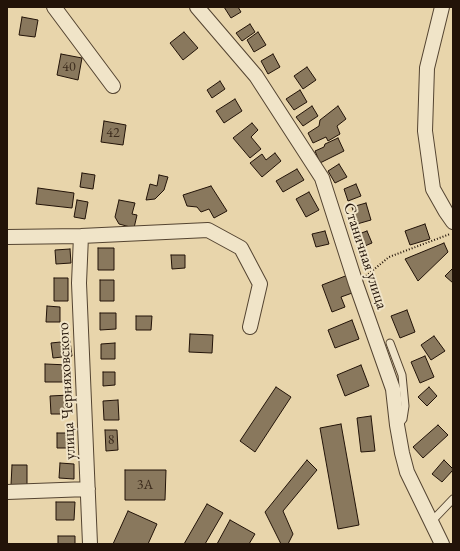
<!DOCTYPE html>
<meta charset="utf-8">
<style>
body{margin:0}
#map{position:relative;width:460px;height:551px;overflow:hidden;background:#e8d5ab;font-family:"EB Garamond",serif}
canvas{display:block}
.frame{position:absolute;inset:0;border:8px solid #221308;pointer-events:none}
</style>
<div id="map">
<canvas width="460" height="551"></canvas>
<div class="frame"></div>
</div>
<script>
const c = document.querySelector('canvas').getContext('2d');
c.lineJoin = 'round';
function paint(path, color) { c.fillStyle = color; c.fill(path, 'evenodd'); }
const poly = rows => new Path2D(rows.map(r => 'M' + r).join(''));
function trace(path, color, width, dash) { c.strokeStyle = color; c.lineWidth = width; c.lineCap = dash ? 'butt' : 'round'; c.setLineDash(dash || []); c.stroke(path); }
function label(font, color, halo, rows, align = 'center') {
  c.font = font + ' "EB Garamond",serif'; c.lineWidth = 4; c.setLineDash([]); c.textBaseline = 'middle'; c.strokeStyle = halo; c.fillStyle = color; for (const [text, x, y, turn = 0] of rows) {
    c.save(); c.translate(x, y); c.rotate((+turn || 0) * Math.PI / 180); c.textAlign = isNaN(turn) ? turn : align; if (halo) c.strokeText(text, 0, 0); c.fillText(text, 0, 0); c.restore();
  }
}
const building = poly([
 [224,7,238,7,241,12,231,18,224,7],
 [22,17,38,20,35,37,19,35,22,17],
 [250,24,255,32,242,41,236,33,250,24],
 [184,32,198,48,183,60,170,43,184,32],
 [258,32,266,45,254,52,247,40,258,32],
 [61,54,82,58,78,80,57,75,61,54],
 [273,54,280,67,268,74,261,61,273,54],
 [307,67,316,80,303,89,294,76,307,67],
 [220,81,225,89,212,98,207,90,220,81],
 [300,90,307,102,294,110,286,99,300,90],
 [235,99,242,111,224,123,216,111,235,99],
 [312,106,318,116,303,126,296,117,312,106],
 [338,106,346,119,337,126,340,134,328,141,326,137,313,143,308,133,319,126,320,120,338,106],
 [104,121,126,125,123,145,101,142,104,121],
 [252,123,258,130,251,137,261,149,250,158,233,138,252,123],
 [338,138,344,151,320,163,315,151,324,147,325,144,338,138],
 [275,153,281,161,262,177,250,163,262,154,266,160,275,153],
 [339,164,347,177,335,183,328,171,339,164],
 [297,169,304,180,283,192,276,181,297,169],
 [82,173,95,175,93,189,80,187,82,173],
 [159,175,168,177,164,190,155,199,146,200,150,184,157,186,159,175],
 [356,184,361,196,348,201,344,189,356,184],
 [211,186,227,211,214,218,209,209,201,212,197,207,187,206,183,195,211,186],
 [38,188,74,193,72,208,36,204,38,188],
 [309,192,319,210,306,217,296,199,309,192],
 [77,200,88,202,85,219,74,217,77,200],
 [119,200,135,203,132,214,137,215,134,228,119,224,115,217,119,200],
 [366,203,371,220,357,224,352,207,366,203],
 [425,224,430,239,410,245,405,231,425,224],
 [325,231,329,244,316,247,312,234,325,231],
 [367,231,372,243,360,248,356,235,367,231],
 [444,243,448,252,418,281,405,259,444,243],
 [98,248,114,248,114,270,98,270,98,248],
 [70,249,71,263,56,264,55,250,70,249],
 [171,255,185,255,185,268,172,269,171,255],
 [453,268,453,283,445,276,453,268],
 [348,275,355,292,341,297,345,307,332,312,322,285,348,275],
 [54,278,68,278,68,301,54,301,54,278],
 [100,280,114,280,114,301,100,301,100,280],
 [47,306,60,307,60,322,46,322,47,306],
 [407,310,415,332,400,338,391,316,407,310],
 [100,313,116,313,116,329,100,330,100,313],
 [136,316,152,316,151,330,136,330,136,316],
 [352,320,359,339,335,348,328,330,352,320],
 [190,334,213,335,212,353,189,352,190,334],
 [434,336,445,351,431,360,421,345,434,336],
 [70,341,72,356,53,358,51,343,70,341],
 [115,343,115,359,101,359,101,344,115,343],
 [425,356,434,377,420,383,411,362,425,356],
 [45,364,69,365,69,382,45,382,45,364],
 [361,365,369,386,345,396,337,375,361,365],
 [103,372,115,372,115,385,103,386,103,372],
 [276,387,291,397,255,452,240,441,276,387],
 [429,387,437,396,427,406,418,397,429,387],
 [70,395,70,414,51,414,50,396,70,395],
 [118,400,119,420,104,420,103,401,118,400],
 [371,416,375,451,361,452,357,418,371,416],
 [341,424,359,525,338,529,320,428,341,424],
 [438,425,448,435,423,458,413,447,438,425],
 [105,430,117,430,118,450,106,451,105,430],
 [57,433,72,433,72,448,57,448,57,433],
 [307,460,317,470,283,511,293,534,288,544,281,544,265,512,307,460],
 [444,460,453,469,453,470,442,482,432,474,444,460],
 [60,463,74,464,74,479,59,478,60,463],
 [12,465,27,465,27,485,11,485,12,465],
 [125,470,166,470,165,500,125,500,125,470],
 [56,502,75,502,74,520,56,520,56,502],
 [207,504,223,513,205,544,184,544,207,504],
 [128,511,157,524,148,544,113,544,128,511],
 [230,520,255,534,249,544,217,544,230,520],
 [58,536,75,536,75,544,58,544,58,536]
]);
paint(building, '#89785d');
trace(building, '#221308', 1);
const service = poly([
 [390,343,402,375,405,406,403,419,399,424],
 [431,522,453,499]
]);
const minor = poly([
 [54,7,113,86],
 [197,7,256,76,322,178,356,284,393,389,397,425,402,453,407,472,442,544],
 [442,7,427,68,425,131,433,189,446,212,453,222],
 [81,236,79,283,90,544],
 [7,237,81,236,208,230,241,248,260,284,250,327],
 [7,492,88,489]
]);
trace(service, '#544431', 9);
trace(minor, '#544431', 16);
trace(poly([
 [366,276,389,257,450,234]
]), '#221308', 2, [1, 2]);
trace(service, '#f0e4c8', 7);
trace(minor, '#f0e4c8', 14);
label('14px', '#3c2c1d', null, [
 ["40",69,67],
 ["42",113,133],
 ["8",111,440],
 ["3А",145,485]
]);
label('16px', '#221308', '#f0e4c8', [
 ["Станичная улица",365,256,72],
 ["улица Черняховского",67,391,-93]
]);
</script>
